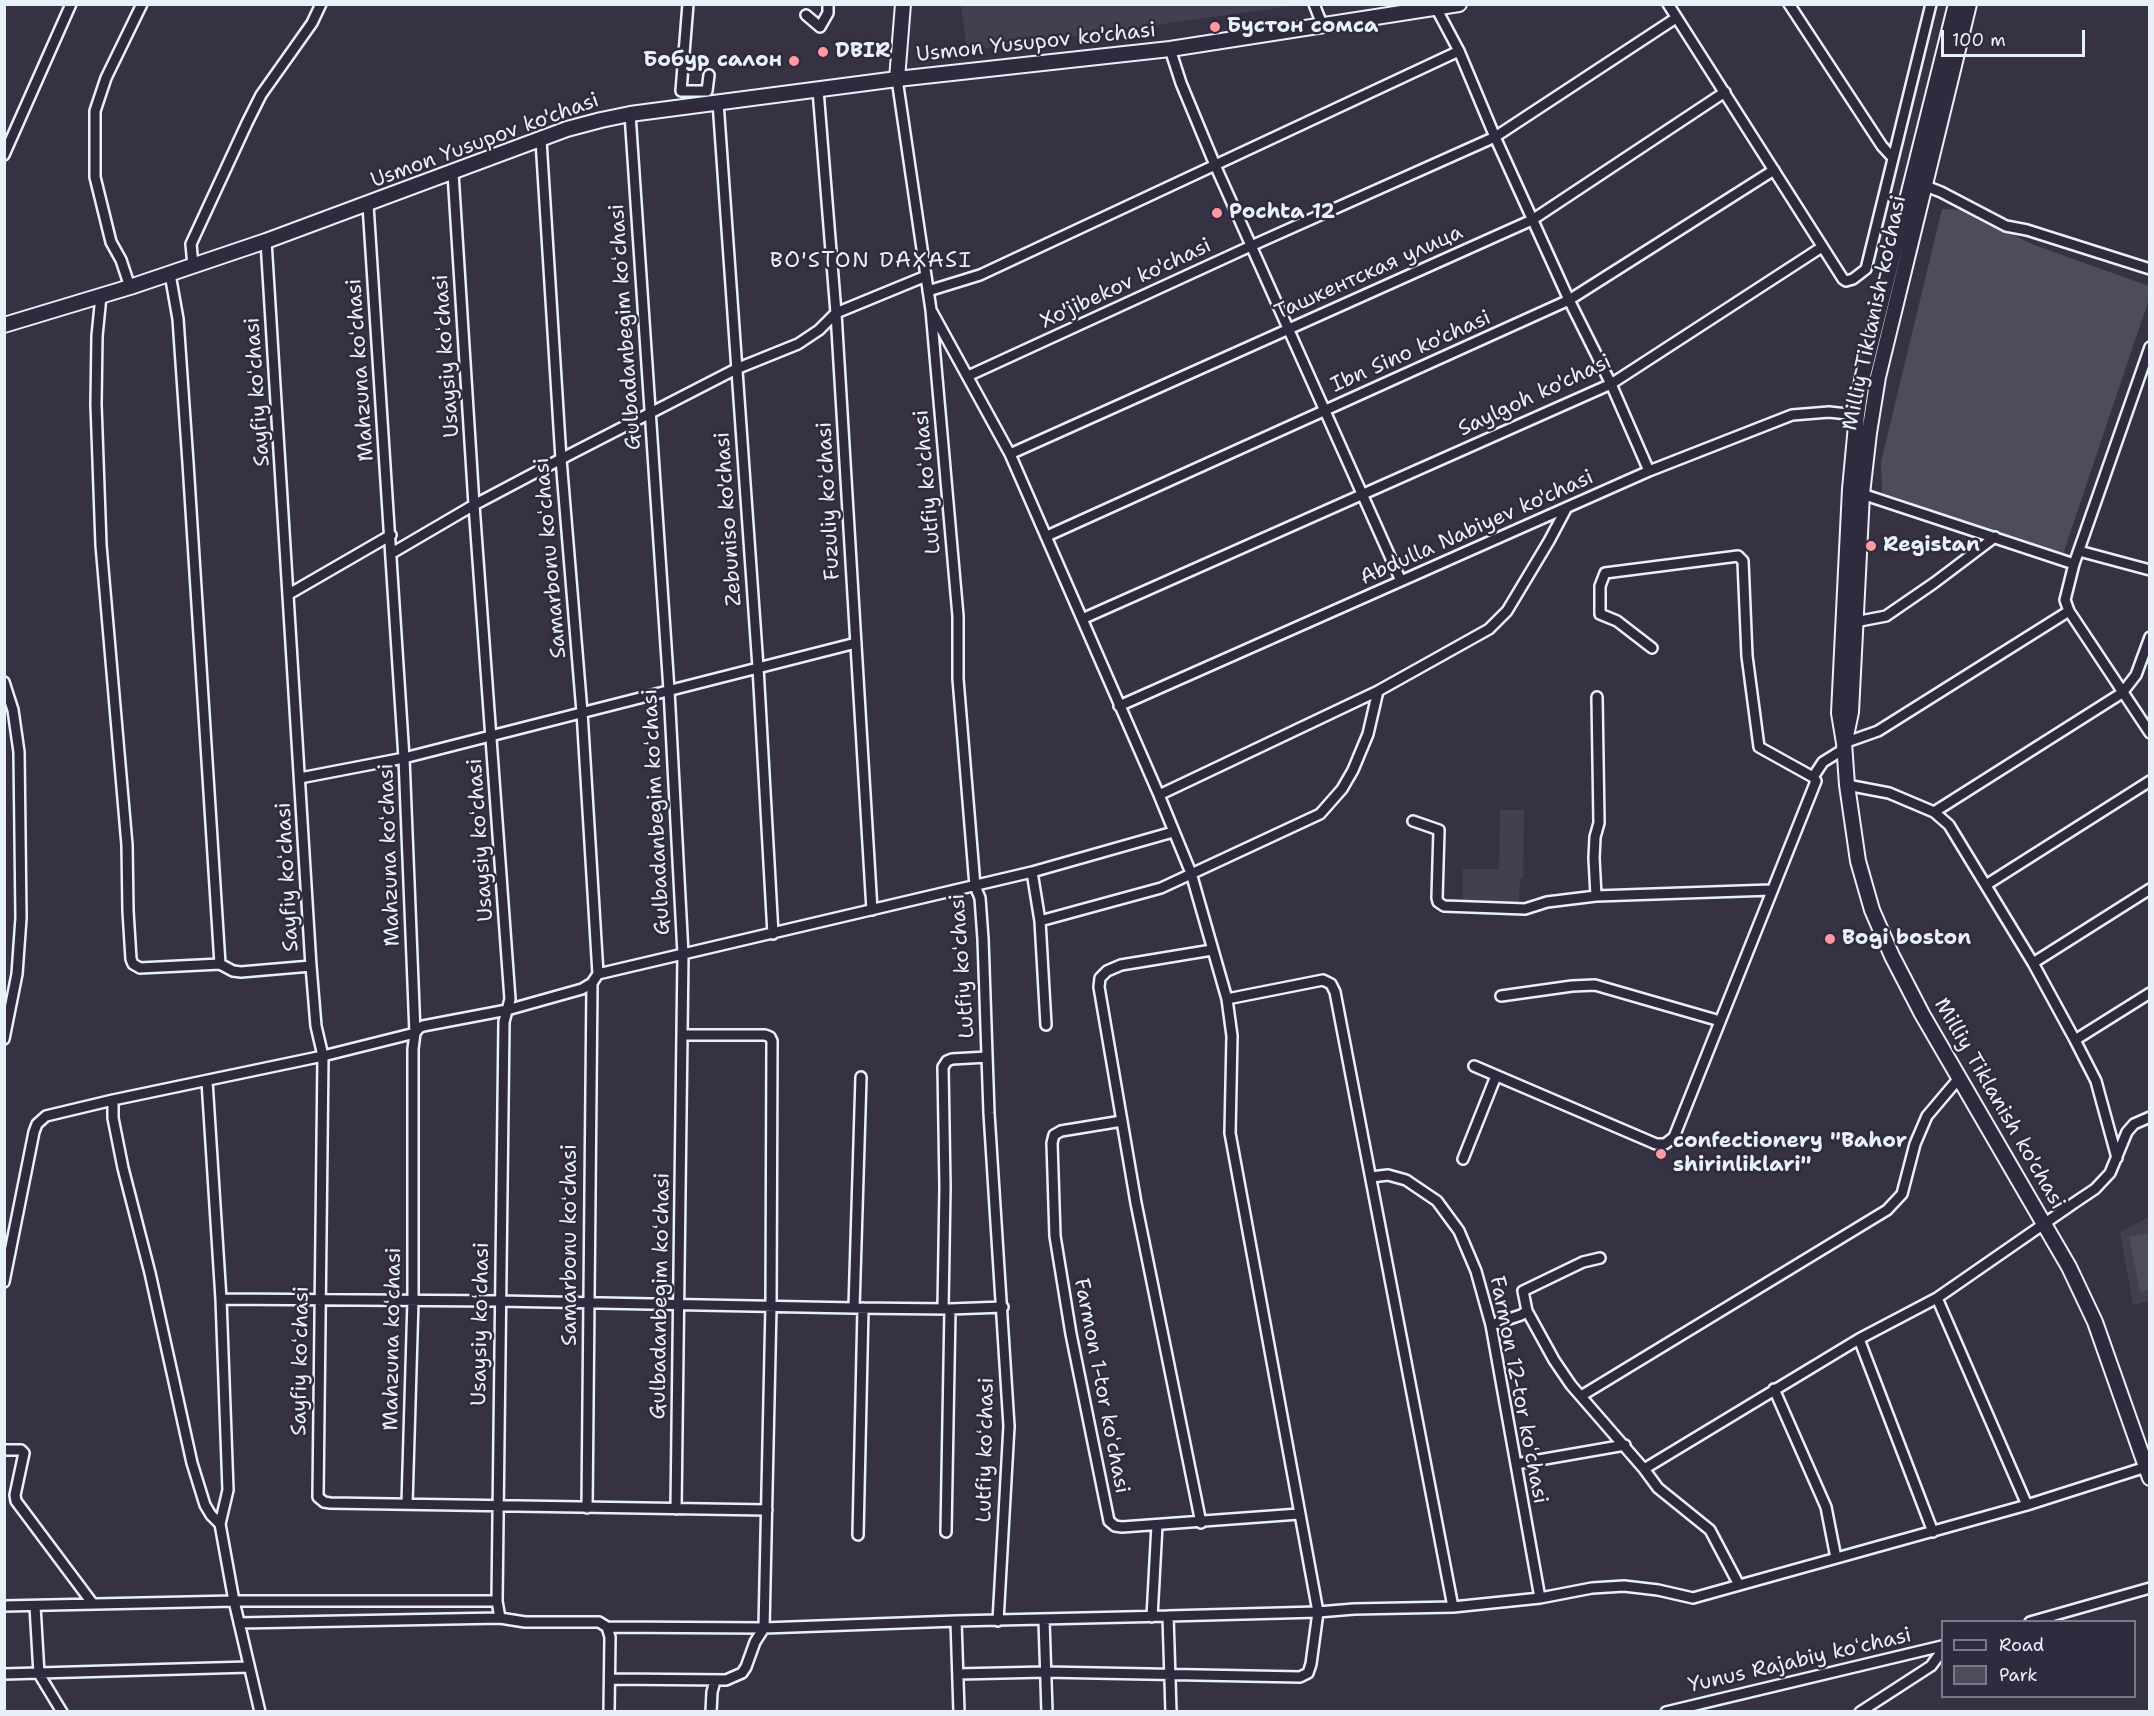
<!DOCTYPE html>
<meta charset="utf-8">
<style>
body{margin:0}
#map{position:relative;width:2154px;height:1716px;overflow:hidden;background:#363244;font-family:"Shantell Sans",sans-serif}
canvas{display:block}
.frame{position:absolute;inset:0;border:6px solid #e8f1f8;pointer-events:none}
.legend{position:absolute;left:1941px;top:1620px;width:195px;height:78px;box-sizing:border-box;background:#2f2a3d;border:2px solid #797a88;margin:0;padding:8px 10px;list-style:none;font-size:18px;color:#e8f1f8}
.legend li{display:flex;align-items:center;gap:12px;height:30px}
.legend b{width:30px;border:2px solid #797a88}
.scale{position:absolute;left:1941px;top:30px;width:144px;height:27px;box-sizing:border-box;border:3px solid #e8f1f8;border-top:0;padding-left:8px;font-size:18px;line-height:21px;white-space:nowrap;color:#e8f1f8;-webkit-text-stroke:4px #2f2a3d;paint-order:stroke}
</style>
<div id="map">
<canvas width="2154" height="1716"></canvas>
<div class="frame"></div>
<ul class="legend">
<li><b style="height:8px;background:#2f2a3d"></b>Road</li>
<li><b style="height:16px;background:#4d4b5c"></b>Park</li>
</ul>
<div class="scale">100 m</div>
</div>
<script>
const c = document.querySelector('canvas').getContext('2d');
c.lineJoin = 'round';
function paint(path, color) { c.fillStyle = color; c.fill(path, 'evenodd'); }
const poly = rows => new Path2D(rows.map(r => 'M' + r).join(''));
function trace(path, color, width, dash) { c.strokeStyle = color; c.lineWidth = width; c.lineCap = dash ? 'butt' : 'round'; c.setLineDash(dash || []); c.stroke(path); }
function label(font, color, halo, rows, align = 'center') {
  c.font = font + ' "Shantell Sans",sans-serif'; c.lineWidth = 5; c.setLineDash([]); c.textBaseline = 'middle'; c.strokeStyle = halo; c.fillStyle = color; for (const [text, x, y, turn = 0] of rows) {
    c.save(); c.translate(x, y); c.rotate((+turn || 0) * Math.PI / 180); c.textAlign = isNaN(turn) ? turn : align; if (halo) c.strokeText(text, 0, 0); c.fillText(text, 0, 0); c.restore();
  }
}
paint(poly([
 [961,5,961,4,1299,5,967,51],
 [1500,810,1524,810,1523,879,1520,879,1519,902,1463,901,1463,869,1499,869],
 [2149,1217,2149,1301,2133,1305,2120,1232]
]), '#433f51');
paint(poly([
 [1942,209,1963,210,2034,245,2149,286,2149,299,2063,554,1882,493,1881,462],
 [2149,1233,2149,1290,2140,1292,2129,1237]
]), '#4d4b5c');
const street = poly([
 [688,4,681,91,707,91,709,75],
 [1314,4,1323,27],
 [1434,4,1459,51,1495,137,1569,300,1611,384,1649,471],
 [1668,4,1843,279,1846,281,1853,279,1866,269,1931,4],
 [1789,4,1882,146,1893,158],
 [806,15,820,27,828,13,828,4],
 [1170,49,1181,83,1215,165,1401,581],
 [897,79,931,310,958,616,958,679,975,886,980,898,983,939,989,1113,1009,1426,998,1621],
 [818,90,836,313,872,910],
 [718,102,758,667,773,934],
 [630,114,669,690,683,954,676,1509],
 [541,140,561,459,582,712,598,974],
 [4,155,71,4],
 [453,173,474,505,510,999,504,1022,497,1601,500,1618],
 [1913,181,1941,192,2006,226,2027,230,2150,269],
 [368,205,404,758,415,1033,413,1049,413,1300,407,1504],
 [266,241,311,966,316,1026,323,1056,318,1497,324,1502,330,1503,767,1510],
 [193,266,191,244,247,123,261,95,312,23,321,4],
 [170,274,178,319,188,463,220,964],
 [130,287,121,260,111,242,95,177,95,111,106,78,142,4],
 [928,291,980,275,1459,51],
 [101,296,97,336,96,404,101,545,127,845,128,911,131,959,133,964,140,968,220,964,233,971,241,972,311,966],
 [931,310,1010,454,1159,795,1191,873,1227,999,1232,1036,1230,1133,1318,1612,1311,1664,1308,1673,1300,1677,1045,1672,958,1674],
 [2150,347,2074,564,2065,600,2069,611,2150,733],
 [968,376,1251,246,1495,137,1676,18],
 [1010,454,1532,220,1725,92],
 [1862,494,2074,564],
 [1047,536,1569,300,1774,170],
 [2079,551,2150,570],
 [392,553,474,505,561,459,736,369,798,344,819,330,836,313,926,276],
 [289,594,391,535],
 [1082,619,1611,384,1822,247],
 [1855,622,1886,616,1934,583,1995,537],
 [4,682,13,710,19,752,21,918,17,974,4,1039],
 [1119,706,1649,471,1792,415,1829,412,1857,415],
 [1844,743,1878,731,2069,611],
 [1813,777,1823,762,1844,749],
 [300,778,404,758,856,643],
 [1847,785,1889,793,1934,812,1949,825,2033,963,2075,1040,2096,1081,2117,1158],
 [1159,795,1378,691,1489,629,1507,611,1549,541,1566,509],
 [1934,812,2122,693,2136,675,2150,637],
 [1413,821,1439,830,1437,898,1438,902,1444,906,1525,909,1547,902,1596,896,1771,890],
 [1032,872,1040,921,1046,1025],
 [1986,885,2150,781],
 [1596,896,1594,858,1595,837,1599,823,1597,697],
 [1040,921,1161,888,1320,814,1342,789,1353,770,1368,734,1378,691],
 [2033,963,2150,889],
 [1501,996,1572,986,1595,985,1720,1021],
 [1227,999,1323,980,1331,984,1335,992,1453,1607],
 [682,1035,765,1035,770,1037,772,1041,771,1306,764,1628,956,1621,1168,1616,1318,1612,1354,1609,1453,1607,1540,1598,1592,1588,1624,1586,1658,1590,1693,1598,2027,1505,2146,1467],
 [2075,1040,2150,993],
 [1474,1066,1656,1144,1665,1144,1674,1137,1816,781,1813,777,1759,747,1747,656,1743,561,1738,556,1605,573,1600,586,1600,614,1617,621,1652,648],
 [207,1081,221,1299,228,1490,220,1524],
 [1122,1121,1061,1131,1054,1135,1052,1143,1055,1236,1071,1334,1109,1521,1115,1526,1122,1527,1299,1514],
 [1463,1159,1496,1076],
 [1371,1177,1388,1175,1406,1180,1437,1201,1459,1231,1476,1271,1491,1325,1540,1598],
 [1600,1258,1583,1262,1523,1291,1527,1311,1554,1360,1571,1385,1644,1469,1658,1488,1710,1530,1739,1585],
 [4,1282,34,1132,37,1124,46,1116,113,1100],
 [1937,1298,2027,1505],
 [221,1299,499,1301,854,1308,950,1309,1003,1307],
 [854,1308,861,1077],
 [943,1309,945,1187,943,1067,947,1061,952,1059,987,1057],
 [1491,1325,1521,1315,1527,1311],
 [1859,1339,1933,1532],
 [1774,1389,1826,1507,1836,1558],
 [1581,1396,1887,1210,1902,1194,1915,1144,1927,1116,1960,1077],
 [4,1450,21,1450,24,1453,15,1495,16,1501,93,1604],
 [1516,1464,1625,1445],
 [1644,1469,1859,1339,1937,1298,2077,1201,2095,1189,2110,1173,2127,1132,2134,1124,2150,1117],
 [587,1508,592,983],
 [1201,1523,1136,1203,1099,987,1100,978,1107,971,1121,965,1212,950],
 [946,1532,950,1309],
 [858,1535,863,1308],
 [4,1606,234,1601,497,1601],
 [35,1606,39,1674,62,1712],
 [1168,1616,1171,1712],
 [1152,1617,1157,1525],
 [1044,1620,1047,1712],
 [956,1621,959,1712],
 [2030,1622,2150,1588],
 [239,1623,500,1618,525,1622,599,1622,607,1627,610,1637,609,1712],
 [607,1627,764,1628],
 [4,1674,249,1667],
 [610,1679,726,1680,742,1673,746,1667,755,1642,764,1628],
 [260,1712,234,1601,220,1524,211,1515,205,1505,192,1463,150,1273,123,1168,113,1118,113,1100,323,1056,415,1033,419,1028,423,1026,507,1010,582,989,592,983,598,974,1032,872,1173,832],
 [711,1712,712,1692,715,1681],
 [1666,1712,1942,1646],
 [1860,1712,1931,1666,1942,1651]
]);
const secondary = poly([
 [1956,4,1862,380,1857,415,1850,489,1839,713,1844,743,1847,785,1858,861,1872,910,1892,956,1922,1014,2069,1267,2095,1322,2150,1478],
 [897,79,903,4],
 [4,325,130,287,266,241,567,129,601,120,630,114,897,79,1170,49,1459,4],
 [1846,736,1851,712,1862,494,1869,433,1878,377,1969,4]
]);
trace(street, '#e8f1f8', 14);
trace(secondary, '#e8f1f8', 18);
trace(street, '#2f2a3d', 9);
trace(secondary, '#2f2a3d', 14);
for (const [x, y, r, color] of [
 [1215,27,6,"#ff9aa2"],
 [823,52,6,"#ff9aa2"],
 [794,61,6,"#ff9aa2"],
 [1217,213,6,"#ff9aa2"],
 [1871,546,6,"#ff9aa2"],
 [1830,939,6,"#ff9aa2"],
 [1661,1154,6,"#ff9aa2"]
]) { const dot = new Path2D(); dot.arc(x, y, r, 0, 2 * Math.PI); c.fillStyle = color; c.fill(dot); trace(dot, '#2f2a3d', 2); }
label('bold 21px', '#e8f1f8', '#2f2a3d', [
 ["Бустон сомса",1227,27],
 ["DBIR",835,52],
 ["Бобур салон",782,61,"right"],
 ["Pochta 12",1229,213],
 ["Registan",1883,546],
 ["Bogi boston",1842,939],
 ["confectionery \"Bahor",1673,1142],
 ["shirinliklari\"",1673,1166]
], 'left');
label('21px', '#e8f1f8', '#2f2a3d', [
 ["Usmon Yusupov ko'chasi",1036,43,-6],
 ["Usmon Yusupov ko'chasi",485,141,-20],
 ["Ташкентская улица",1369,273,-24],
 ["Xo'jibekov ko'chasi",1126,284,-25],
 ["Milliy Tiklanish ko'chasi",1875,313,-78],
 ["Gulbadanbegim koʻchasi",626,327,-94],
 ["Ibn Sino ko'chasi",1411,352,-24],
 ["Usaysiy koʻchasi",447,356,-94],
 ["Mahzuna koʻchasi",361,370,-94],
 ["Sayfiy koʻchasi",258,392,-94],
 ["Saylgoh ko'chasi",1535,396,-25],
 ["Lutfiy koʻchasi",928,482,-95],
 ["Fuzuliy koʻchasi",829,501,-93],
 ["Zebuniso ko'chasi",729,519,-94],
 ["Abdulla Nabiyev ko'chasi",1477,528,-24],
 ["Samarbonu koʻchasi",551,558,-95],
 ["Gulbadanbegim koʻchasi",657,812,-93],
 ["Usaysiy koʻchasi",481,840,-94],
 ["Mahzuna koʻchasi",390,855,-92],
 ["Sayfiy koʻchasi",288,877,-93],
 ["Lutfiy koʻchasi",963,966,-94],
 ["Milliy Tiklanish ko'chasi",1999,1104,60],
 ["Samarbonu koʻchasi",571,1245,-90],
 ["Gulbadanbegim koʻchasi",661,1296,-89],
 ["Usaysiy koʻchasi",481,1324,-89],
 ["Mahzuna koʻchasi",393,1339,-89],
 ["Sayfiy koʻchasi",301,1361,-89],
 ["Farmon 1-tor koʻchasi",1101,1386,79],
 ["Farmon 12-tor koʻchasi",1518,1390,79],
 ["Lutfiy koʻchasi",986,1450,-89],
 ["Yunus Rajabiy koʻchasi",1800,1661,-13]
]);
c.letterSpacing = '1.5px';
label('22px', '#e8f1f8', '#2f2a3d', [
 ["BO'STON DAXASI",871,261]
]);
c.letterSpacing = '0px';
</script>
